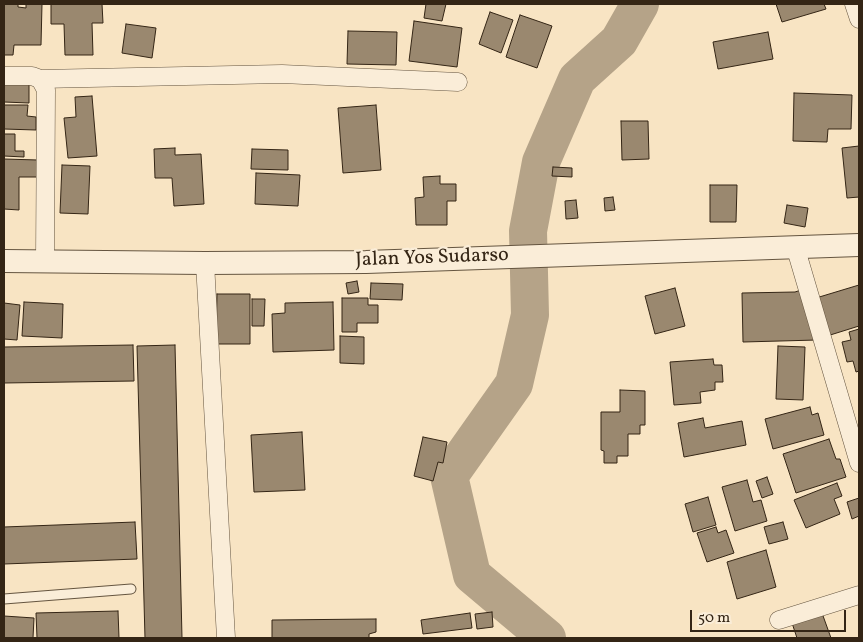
<!DOCTYPE html>
<style>
body{margin:0}
#map{position:relative;width:863px;height:642px;overflow:hidden;background:#f8e4c3;font-family:Vollkorn,serif}
canvas{display:block}
.frame{position:absolute;inset:0;border:5px solid #342515;pointer-events:none}
.scale{position:absolute;left:690px;top:610px;width:156px;height:22px;box-sizing:border-box;border:2px solid #342515;border-top:0;padding-left:6px;font-size:15px;line-height:18px;white-space:nowrap;color:#342515;-webkit-text-stroke:4px #faedd8;paint-order:stroke}
</style>
<div id="map">
<canvas width="863" height="642"></canvas>
<div class="frame"></div>
<div class="scale">50 m</div>
</div>
<script>
const c = document.querySelector('canvas').getContext('2d');
c.lineJoin = 'round';
const poly = rows => new Path2D(rows.map(r => 'M' + r).join(''));
function trace(path, color, width, dash) { c.strokeStyle = color; c.lineWidth = width; c.lineCap = dash ? 'butt' : 'round'; c.setLineDash(dash || []); c.stroke(path); }
function paint(path, color) { c.fillStyle = color; c.fill(path, 'evenodd'); }
function label(font, color, halo, rows, align = 'center') {
  c.font = font + ' Vollkorn,serif'; c.lineWidth = 4.5; c.setLineDash([]); c.textBaseline = 'middle'; c.strokeStyle = halo; c.fillStyle = color; for (const [text, x, y, turn = 0] of rows) {
    c.save(); c.translate(x, y); c.rotate((+turn || 0) * Math.PI / 180); c.textAlign = isNaN(turn) ? turn : align; if (halo) c.strokeText(text, 0, 0); c.fillText(text, 0, 0); c.restore();
  }
}
trace(poly([
 [547,638,472,575,449,476,514,384,530,315,528,231,541,162,577,79,619,41,640,4]
]), '#b5a388', 38);
const building = poly([
 [4,4,18,4,18,7,26,8,26,4,42,4,41,45,14,45,13,55,4,55,4,4],
 [51,4,102,4,103,23,92,23,93,55,65,55,64,24,51,24,51,4],
 [426,4,446,4,442,21,424,18,426,4],
 [776,4,824,4,826,9,782,22,776,4],
 [490,12,513,20,501,53,479,44,490,12],
 [520,15,552,26,537,68,506,57,520,15],
 [414,21,462,28,457,67,409,61,414,21],
 [126,24,156,28,152,58,122,53,126,24],
 [348,31,397,32,396,65,347,64,348,31],
 [768,32,773,59,718,69,713,42,768,32],
 [4,81,29,82,29,103,4,102,4,81],
 [794,93,852,95,851,129,828,129,827,142,793,141,794,93],
 [92,96,97,156,68,158,64,118,76,117,75,97,92,96],
 [4,105,28,105,27,116,36,117,36,130,4,129,4,105],
 [376,105,381,170,343,173,338,108,376,105],
 [621,121,648,121,649,159,622,160,621,121],
 [4,134,15,134,15,151,24,151,24,157,4,156,4,134],
 [859,146,859,202,859,197,847,198,842,148,859,146],
 [175,148,175,155,201,154,204,204,174,206,172,178,155,178,154,149,175,148],
 [252,149,288,150,288,170,251,169,252,149],
 [4,159,38,160,38,177,19,177,19,210,4,209,4,159],
 [62,165,90,166,88,214,60,213,62,165],
 [553,167,572,168,572,177,552,176,553,167],
 [256,173,300,175,298,206,255,204,256,173],
 [440,176,440,184,456,184,456,201,447,201,447,225,416,225,415,198,424,197,423,177,440,176],
 [710,185,737,185,736,222,710,222,710,185],
 [613,197,615,210,605,211,604,198,613,197],
 [576,200,578,218,566,219,565,201,576,200],
 [787,205,808,208,805,227,784,223,787,205],
 [357,281,359,292,348,294,346,283,357,281],
 [371,283,403,284,402,300,370,299,371,283],
 [859,285,859,326,827,336,816,298,859,285],
 [675,288,685,326,655,334,645,296,675,288],
 [801,290,817,340,743,342,742,293,795,292,801,290],
 [217,294,250,294,250,344,216,344,217,294],
 [342,298,368,298,368,305,378,305,378,323,357,323,357,332,342,332,342,298],
 [252,299,265,299,264,326,252,326,252,299],
 [24,302,63,304,62,338,22,336,24,302],
 [333,302,334,350,273,352,272,314,285,313,285,303,333,302],
 [4,303,20,305,17,340,4,339,4,303],
 [859,329,859,371,856,372,853,361,847,362,842,342,851,340,849,332,859,329],
 [340,336,364,337,364,364,340,363,340,336],
 [133,345,134,381,4,383,4,347,133,345],
 [175,345,182,638,145,638,137,346,175,345],
 [778,346,805,347,803,400,776,399,778,346],
 [713,359,714,365,722,365,723,382,715,382,715,390,700,392,701,403,674,405,670,362,713,359],
 [620,390,645,391,645,425,640,425,640,434,628,434,628,456,617,456,617,463,604,463,604,451,601,450,601,412,620,412,620,390],
 [810,407,812,415,818,413,824,435,773,449,765,419,810,407],
 [703,418,705,428,742,421,746,445,684,457,678,423,703,418],
 [302,432,305,490,254,492,251,435,302,432],
 [423,437,447,442,443,463,438,462,433,481,414,476,423,437],
 [829,439,836,459,840,459,846,477,796,493,783,454,829,439],
 [767,477,773,494,762,498,756,481,767,477],
 [747,480,753,502,761,500,767,521,735,531,722,487,747,480],
 [837,483,842,496,834,499,840,514,806,528,794,500,837,483],
 [708,497,716,525,693,532,685,504,708,497],
 [859,498,859,516,852,519,847,502,859,498],
 [135,522,137,559,4,564,4,527,135,522],
 [783,522,788,539,769,544,764,527,783,522],
 [716,527,718,533,726,530,734,553,707,562,697,533,716,527],
 [766,550,776,587,737,599,727,562,766,550],
 [118,611,119,638,37,638,36,613,118,611],
 [492,612,493,627,477,629,475,614,492,612],
 [470,613,472,628,423,634,421,620,470,613],
 [822,613,831,638,797,638,792,623,822,613],
 [4,616,34,618,33,638,4,638,4,616],
 [376,619,376,632,369,634,369,638,272,638,272,620,376,619]
]);
paint(building, '#9a886f');
trace(building, '#342515', 1);
const service = poly([
 [4,599,131,589]
]);
const minor = poly([
 [854,4,859,19],
 [4,76,32,76,40,79,46,90,45,262],
 [40,79,282,74,458,82],
 [795,246,859,463],
 [205,263,226,638],
 [779,620,859,595]
]);
const tertiary = poly([
 [4,261,205,263,366,262,859,245]
]);
trace(service, '#655540', 11);
trace(minor, '#655540', 19);
trace(tertiary, '#655540', 24);
trace(service, '#faedd8', 9);
trace(minor, '#faedd8', 18);
trace(tertiary, '#faedd8', 22);
label('20px', '#342515', '#faedd8', [
 ["Jalan Yos Sudarso",432,259,-2]
]);
</script>
